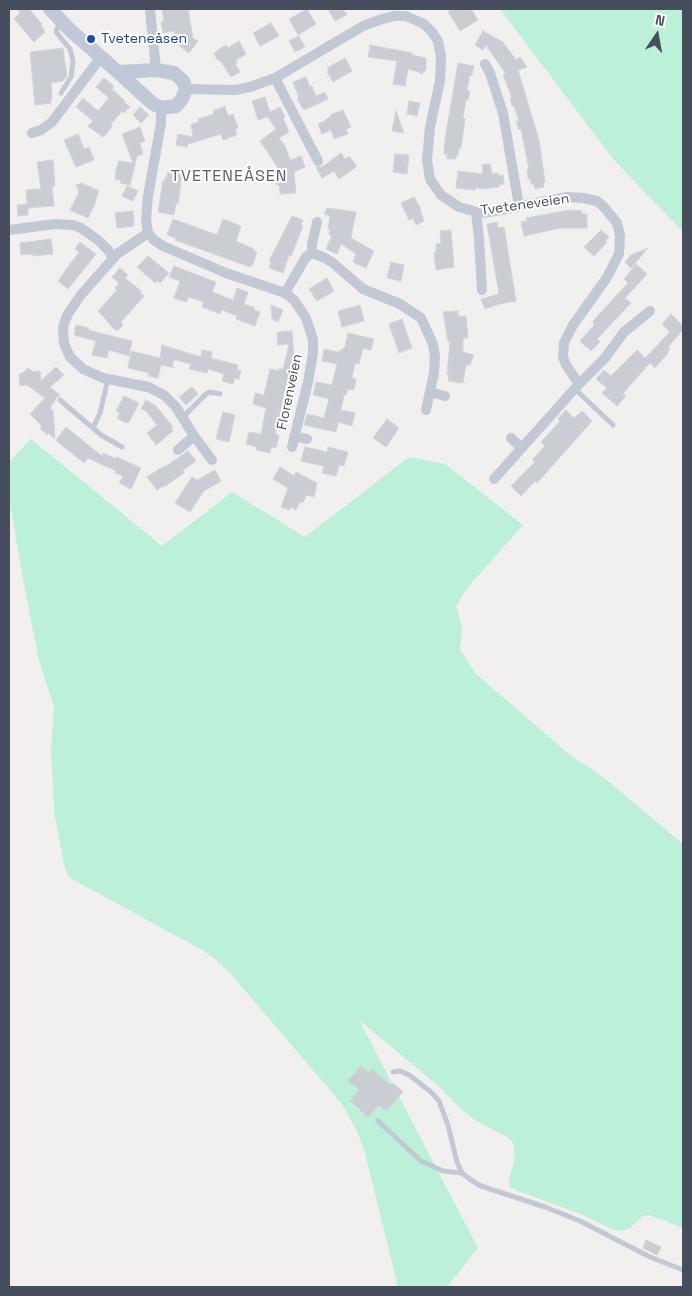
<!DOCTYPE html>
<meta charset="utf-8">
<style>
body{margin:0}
#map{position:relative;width:692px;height:1296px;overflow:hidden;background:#f2efef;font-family:"Space Grotesk",sans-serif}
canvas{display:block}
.frame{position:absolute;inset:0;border:10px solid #464e5d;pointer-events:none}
.north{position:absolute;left:632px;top:10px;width:50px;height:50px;-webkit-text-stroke:4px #fff;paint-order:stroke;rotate:12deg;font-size:14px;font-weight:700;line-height:20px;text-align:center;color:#464e5d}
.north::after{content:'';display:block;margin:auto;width:18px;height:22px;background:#464e5d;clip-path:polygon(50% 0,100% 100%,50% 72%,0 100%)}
</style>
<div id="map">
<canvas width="692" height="1296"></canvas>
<div class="frame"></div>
<div class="north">N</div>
</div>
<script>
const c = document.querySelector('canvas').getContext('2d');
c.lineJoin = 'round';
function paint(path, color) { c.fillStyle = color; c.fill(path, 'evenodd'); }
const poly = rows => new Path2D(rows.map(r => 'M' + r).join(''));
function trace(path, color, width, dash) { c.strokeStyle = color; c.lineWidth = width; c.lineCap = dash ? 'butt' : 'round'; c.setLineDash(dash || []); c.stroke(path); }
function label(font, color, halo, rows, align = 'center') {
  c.font = font + ' "Space Grotesk",sans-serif'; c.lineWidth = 4; c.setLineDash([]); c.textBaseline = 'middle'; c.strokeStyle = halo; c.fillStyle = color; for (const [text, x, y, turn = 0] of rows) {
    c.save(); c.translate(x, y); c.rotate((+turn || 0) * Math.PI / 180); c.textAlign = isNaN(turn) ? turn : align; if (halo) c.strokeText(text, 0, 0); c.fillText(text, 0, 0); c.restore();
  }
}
paint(poly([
 [500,9,683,9,683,232,614,160],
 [31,439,162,546,232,492,305,537,409,457,445,464,523,525,469,586,456,605,462,627,460,649,475,673,570,755,603,777,683,844,683,1228,649,1215,643,1216,630,1228,621,1231,614,1230,583,1215,510,1188,509,1179,515,1158,513,1143,507,1137,475,1120,463,1111,436,1084,359,1020,478,1248,447,1287,398,1287,365,1153,357,1131,342,1104,229,972,214,958,204,951,70,878,65,869,54,812,51,751,54,707,39,660,25,590,9,498,9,462]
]), '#bcf0d9');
const building = poly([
 [17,9,29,9,42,24,41,25,45,32,34,42,14,19,20,13,17,9],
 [169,9,188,9,193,38,198,41,189,53,178,45,174,31,163,33,161,22,164,21,162,10,169,9],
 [307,9,316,24,298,35,289,19,307,9],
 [328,9,343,9,347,15,335,21,328,9],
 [453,9,471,9,478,20,460,31,448,12,453,9],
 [271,23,279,36,260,46,253,33,271,23],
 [483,31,503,42,516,60,520,57,527,67,518,70,539,140,545,182,543,183,544,187,535,189,534,184,531,184,530,178,528,179,527,170,529,169,521,129,519,130,516,121,519,121,514,106,512,106,510,98,512,98,503,75,506,74,486,45,483,50,475,45,483,31],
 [299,36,305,47,295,52,289,41,299,36],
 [239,41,246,54,236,60,237,63,235,64,240,72,231,77,220,60,218,61,214,54,217,52,216,51,226,45,228,48,239,41],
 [370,45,412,53,412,55,426,58,426,70,421,74,419,72,408,69,405,86,393,84,397,61,368,57,370,45],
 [63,48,67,76,63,81,51,83,52,98,51,98,51,103,35,105,30,52,63,48],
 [345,58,352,71,333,82,327,72,329,71,327,68,345,58],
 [458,63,474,66,472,75,470,75,467,91,470,91,468,100,466,100,463,117,465,119,461,148,459,148,458,155,456,155,456,159,447,159,447,154,444,154,445,139,458,63],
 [306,77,310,87,312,86,316,96,325,92,328,99,304,110,297,99,299,98,293,82,306,77],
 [104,78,114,86,112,89,125,101,124,102,130,107,124,113,122,111,111,124,112,127,103,137,88,126,93,121,76,107,83,98,98,111,109,98,96,87,104,78],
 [265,97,270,112,280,107,285,117,283,118,289,132,279,138,285,146,290,160,301,156,305,167,294,172,296,193,280,194,279,185,276,185,275,169,279,169,260,141,276,129,268,117,258,120,252,101,265,97],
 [409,101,420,103,417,116,407,114,409,101],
 [225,106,228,116,233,114,238,128,235,129,237,135,223,140,221,134,188,144,187,147,176,145,178,134,193,137,191,124,199,122,198,119,214,114,213,111,225,106],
 [140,107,149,115,141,123,133,115,140,107],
 [343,110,351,127,346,129,348,134,334,139,331,130,322,134,318,124,327,120,326,119,331,117,330,115,343,110],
 [396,111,404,133,392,131,396,111],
 [140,127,145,141,140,143,143,154,137,156,130,185,120,183,121,180,115,179,116,174,115,173,119,161,133,163,122,134,140,127],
 [78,134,84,149,89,147,94,160,76,167,64,140,78,134],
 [341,153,345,159,349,156,357,166,339,179,334,171,322,178,316,167,322,167,341,153],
 [395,154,409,155,407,174,393,172,395,154],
 [53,160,55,186,52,186,54,206,28,208,28,215,18,216,17,205,27,204,26,190,41,189,37,162,53,160],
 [490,164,492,174,498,173,498,176,503,175,504,184,499,185,499,187,482,189,476,187,475,190,456,188,458,171,483,174,482,165,490,164],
 [168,172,182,174,178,204,176,203,174,215,158,212,163,181,165,181,165,177,167,178,168,172],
 [82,183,99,191,95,202,96,202,88,218,70,210,79,192,76,185,82,183],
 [127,186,138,191,133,201,122,196,127,186],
 [414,197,421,209,420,210,424,221,416,225,413,218,409,220,401,203,414,197],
 [327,208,356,212,351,238,374,251,366,268,353,262,356,254,341,244,337,254,326,249,332,235,329,235,330,230,328,229,330,216,324,214,327,208],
 [570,210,582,211,582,214,587,214,587,228,560,228,524,236,521,222,527,221,526,218,570,210],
 [133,211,134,226,117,228,115,213,133,211],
 [292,216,303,220,301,225,303,226,291,256,289,255,283,273,269,268,271,262,269,261,292,216],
 [173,219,217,235,223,219,241,226,236,241,254,249,254,251,257,252,252,266,251,265,250,267,175,240,176,238,167,235,173,219],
 [497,222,498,228,504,227,516,301,499,304,485,309,481,299,499,294,487,224,497,222],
 [451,230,454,267,436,270,434,252,436,252,436,244,441,243,440,231,451,230],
 [601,230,609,237,605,241,607,242,594,256,584,247,601,230],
 [51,239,53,254,33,256,33,254,21,255,20,243,51,239],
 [80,242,96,254,68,289,58,281,79,252,75,249,80,242],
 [648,248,631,268,625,262,631,255,648,248],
 [148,256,169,273,160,283,158,281,155,283,137,267,148,256],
 [391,262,404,265,401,281,387,278,391,262],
 [636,264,647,274,625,298,631,303,597,339,600,342,591,351,580,341,594,325,593,321,628,283,624,279,636,264],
 [174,266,216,282,212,292,233,300,237,288,248,292,244,304,255,308,254,310,260,312,255,326,236,319,237,316,222,310,220,314,202,307,204,302,189,297,186,302,174,298,180,281,169,277,174,266],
 [120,268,128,275,125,278,141,291,140,293,144,296,121,322,123,325,118,330,115,330,98,311,117,290,115,288,119,283,112,277,120,268],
 [327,278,334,291,317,301,309,289,327,278],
 [271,305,283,310,278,322,272,319,271,305],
 [360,305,364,321,342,327,338,311,360,305],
 [458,311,458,316,466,316,468,337,463,339,463,352,474,355,470,365,466,365,463,383,448,381,449,374,447,374,450,342,448,342,443,312,458,311],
 [671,314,683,326,683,330,668,347,670,349,667,352,668,353,655,368,650,363,623,393,626,396,617,406,602,393,607,388,596,379,604,370,611,376,637,350,645,358,670,332,662,324,671,314],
 [402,319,412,348,399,353,389,324,402,319],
 [76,325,89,328,88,330,132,341,129,356,109,350,107,358,92,355,96,341,74,335,76,325],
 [292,331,294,357,299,358,296,370,293,369,290,384,287,383,286,387,275,434,279,435,276,448,271,447,270,453,256,450,257,447,246,444,249,432,261,434,266,408,253,404,255,393,264,395,270,369,279,371,279,368,283,369,289,344,278,345,277,332,292,331],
 [348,333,374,339,371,350,363,348,359,364,355,363,352,378,356,379,354,390,348,389,346,395,344,395,341,410,355,413,352,426,338,422,336,432,304,425,307,414,324,418,329,399,313,395,316,382,332,385,337,364,322,361,324,349,338,352,345,347,348,333],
 [162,345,201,357,202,350,212,352,211,358,238,365,237,370,241,371,239,379,235,378,233,384,222,381,224,374,208,369,207,373,189,369,191,364,174,360,172,365,175,368,161,365,158,378,148,376,149,373,128,368,131,351,160,358,162,345],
 [56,367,64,375,50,387,60,395,56,398,50,408,53,411,55,439,48,433,47,435,40,428,42,426,30,414,45,398,27,385,20,386,19,374,23,373,28,368,33,372,40,371,41,381,56,367],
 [192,387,198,394,186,405,179,397,192,387],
 [124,396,139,403,129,422,126,423,117,418,120,413,116,411,124,396],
 [146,400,156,406,173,427,171,428,173,431,156,445,147,433,157,425,146,411,141,409,146,400],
 [566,410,574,418,582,411,592,421,537,483,535,481,521,496,511,486,535,462,532,460,545,446,541,442,560,421,558,419,566,410],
 [223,412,235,415,229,442,216,439,223,412],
 [387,419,399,428,386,447,373,438,387,419],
 [66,427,102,456,103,453,116,459,117,457,141,468,131,489,119,483,123,476,115,473,116,471,88,458,84,463,64,447,56,440,66,427],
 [305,447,327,452,328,447,348,452,344,466,339,465,336,476,322,473,324,466,301,461,305,447],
 [188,451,196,461,182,471,185,472,164,487,163,486,157,490,147,477,164,466,165,467,188,451],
 [280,467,294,476,296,472,317,483,314,497,306,495,303,503,300,502,296,510,291,507,289,510,281,507,288,488,273,479,280,467],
 [215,470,221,481,204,491,190,512,175,503,192,477,197,480,215,470],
 [361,1066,369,1073,372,1069,391,1085,393,1083,403,1092,386,1111,379,1105,368,1117,350,1101,359,1090,348,1081,361,1066],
 [646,1240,661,1247,657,1255,643,1248,646,1240]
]);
paint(building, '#cbcdd5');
trace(building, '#d3d4db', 1);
trace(poly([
 [60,21,56,32,70,49,73,61,71,77,61,93],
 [575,389,613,425],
 [60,400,101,435,122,447],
 [183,417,205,395,209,392,220,394],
 [93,428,100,413,108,379],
 [393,1072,400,1071,409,1075,431,1092,439,1101,448,1125,457,1162,462,1173,471,1180,481,1186,545,1207,580,1221,650,1257,683,1270],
 [378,1121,421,1161,443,1171,462,1173]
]), '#c2c8d4', 5);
trace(poly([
 [150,9,156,70],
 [485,64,490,73,503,113,519,206],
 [275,78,318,161],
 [186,89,235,90,250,87,275,78,363,26,382,19,394,16,406,16,424,24,432,32,438,41,441,57,440,81,430,127,427,160,430,179,441,195,459,207,481,213,490,212,567,197,583,198,597,201,604,207,617,223,620,235,619,254,606,279,573,325,564,343,563,357,566,365,579,384],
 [161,108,161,123,148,196,146,219,148,233,154,240,163,246,226,273,285,293,294,300,306,318,313,340,313,353,308,382,292,447],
 [32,133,41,130,52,122,101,57],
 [476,212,479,239,482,290],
 [9,230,55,224,73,225,81,228,98,240,108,250,113,258],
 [148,233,117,254,80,296,68,314,65,321,63,328,64,343,70,357,83,369,103,378,148,387,164,395,176,407,194,436,212,460],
 [312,253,325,258,333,263,363,289,400,304,421,318,433,344,435,357,434,373,426,410],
 [312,253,312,244,317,222],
 [285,293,306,257,312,253],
 [430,392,445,396],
 [294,436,307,439],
 [511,438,522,448],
 [178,450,194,436],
 [494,479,579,384,605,358,624,332,650,311]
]), '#c2c8d4', 10);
trace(poly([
 [50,9,70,30,118,72,152,103,161,108,176,106,182,99,186,89,183,81,174,73,156,70,118,72]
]), '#c1c8d8', 14);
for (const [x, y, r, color] of [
 [91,39,5,"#1a4fb4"]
]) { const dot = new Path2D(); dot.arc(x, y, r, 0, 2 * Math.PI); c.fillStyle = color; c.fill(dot); trace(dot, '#fff', 2); }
label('14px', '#164399', '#fff', [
 ["Tveteneåsen",101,39]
], 'left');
label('14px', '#464e5d', '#fff', [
 ["Tveteneveien",525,205,-8],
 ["Florenveien",290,392,-78]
]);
c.letterSpacing = '1px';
label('16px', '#5b5e64', '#fff', [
 ["TVETENEÅSEN",229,177]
]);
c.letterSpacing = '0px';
</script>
